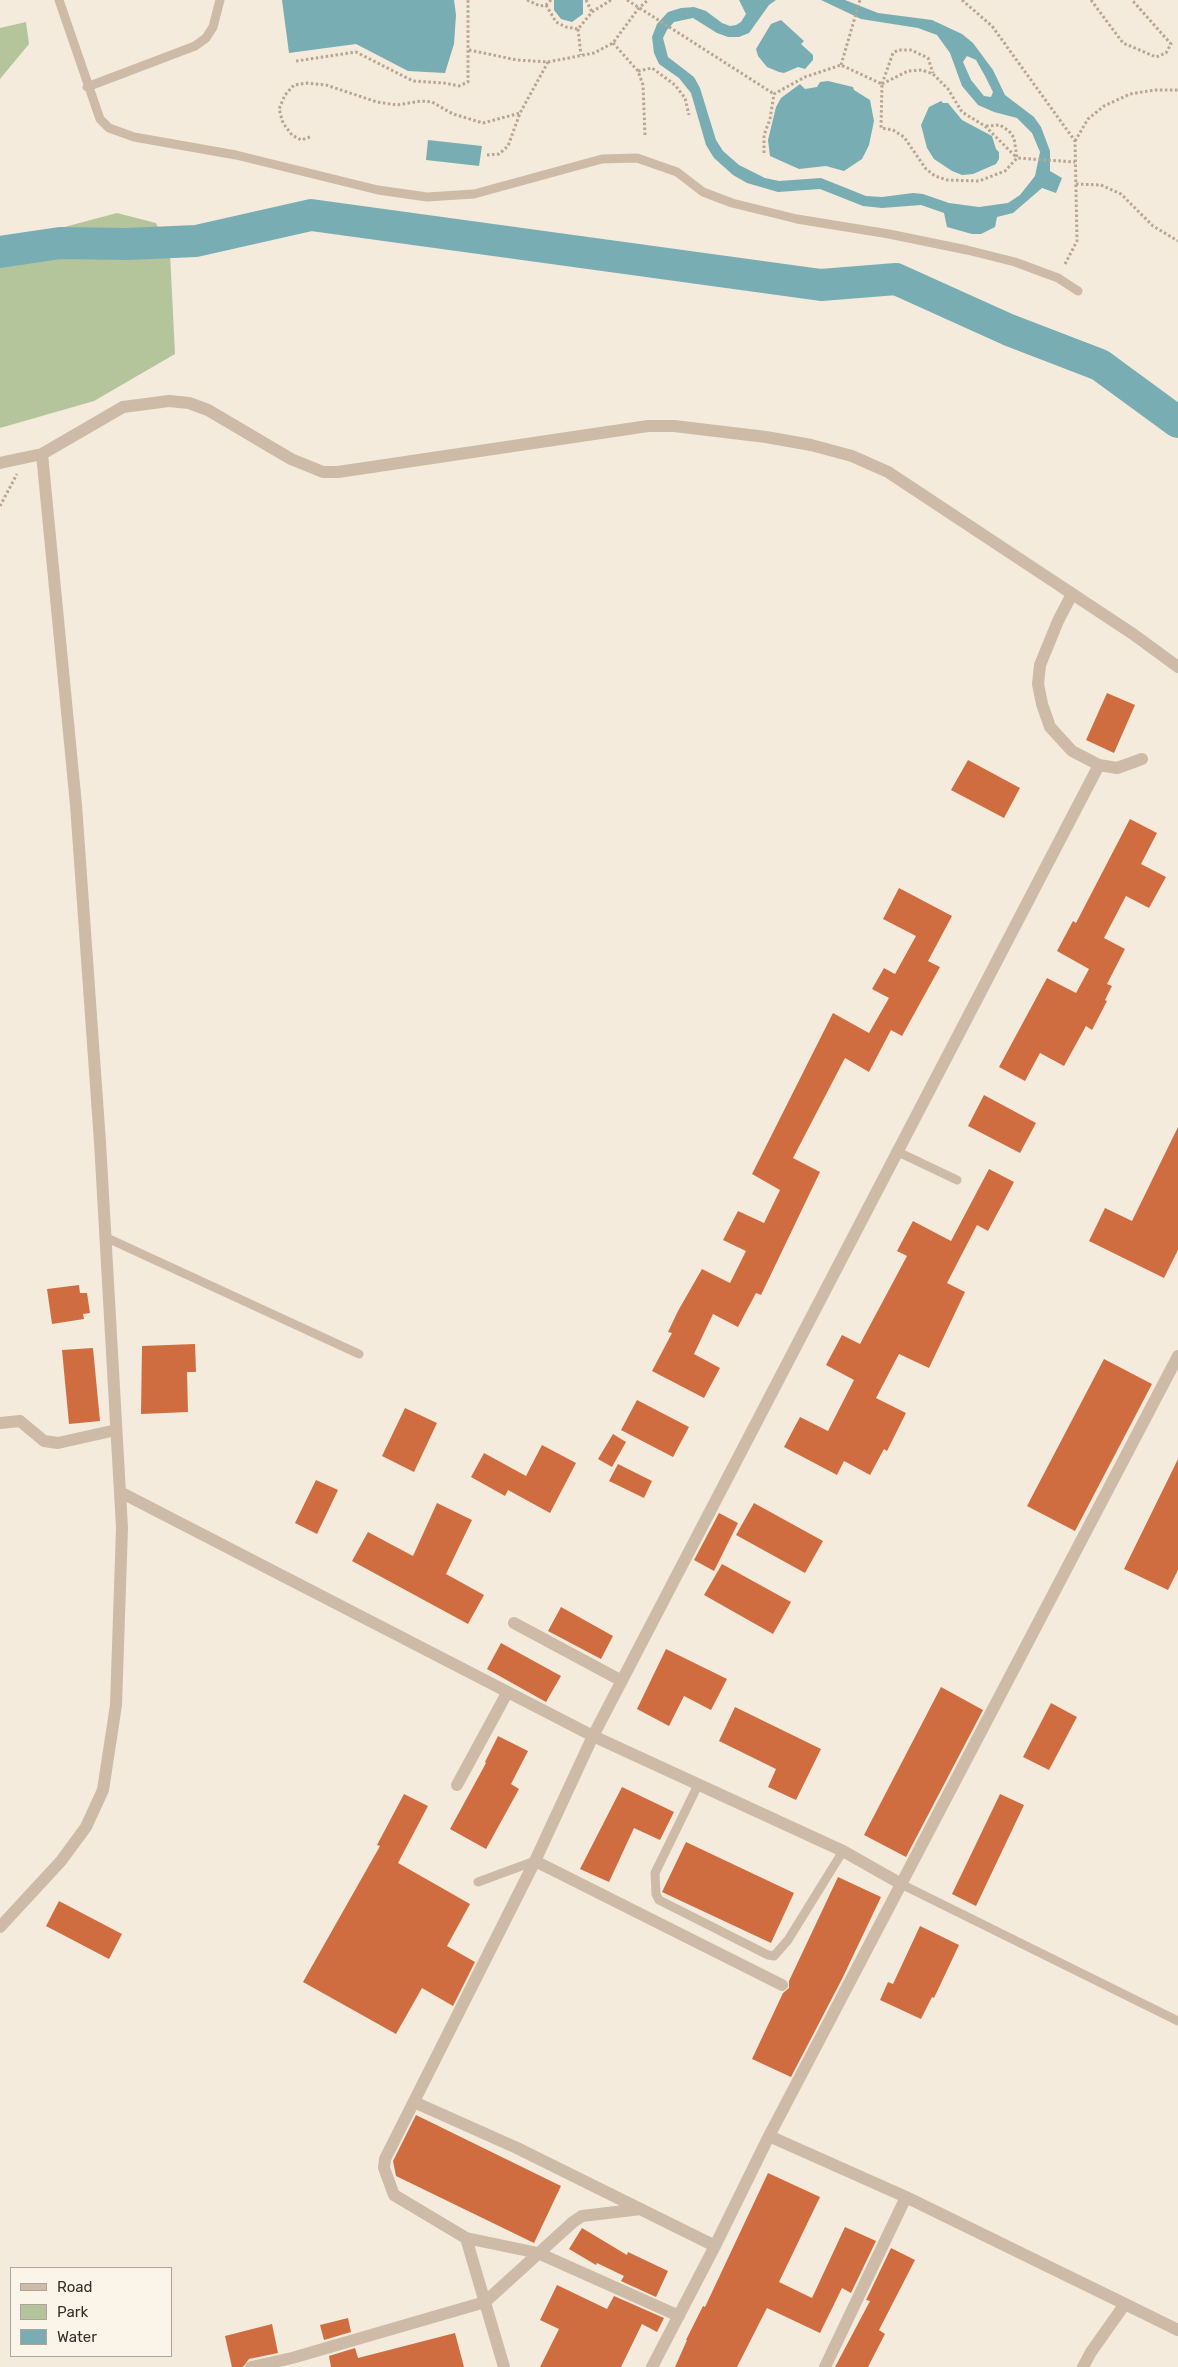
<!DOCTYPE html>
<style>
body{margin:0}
#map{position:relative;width:1178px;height:2367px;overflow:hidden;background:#f4ebdc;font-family:Rubik,sans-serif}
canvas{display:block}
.legend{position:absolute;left:10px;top:2267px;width:162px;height:90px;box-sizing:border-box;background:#fbf4e9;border:1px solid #ada59c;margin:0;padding:6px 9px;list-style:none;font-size:15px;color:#392f28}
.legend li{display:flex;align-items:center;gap:10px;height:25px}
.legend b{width:25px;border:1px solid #ada59c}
</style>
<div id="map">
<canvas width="1178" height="2367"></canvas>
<ul class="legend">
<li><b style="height:6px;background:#cdbba7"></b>Road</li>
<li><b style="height:14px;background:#b4c59b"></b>Park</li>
<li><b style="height:14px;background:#79adb4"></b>Water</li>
</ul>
</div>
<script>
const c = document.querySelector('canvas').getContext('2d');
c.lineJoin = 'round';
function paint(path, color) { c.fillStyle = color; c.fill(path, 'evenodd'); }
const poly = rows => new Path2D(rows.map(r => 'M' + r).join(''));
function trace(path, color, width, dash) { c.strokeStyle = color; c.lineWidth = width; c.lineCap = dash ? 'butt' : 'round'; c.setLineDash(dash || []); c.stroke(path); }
paint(poly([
 [26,22,29,44,0,79,0,28],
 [117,213,156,223,170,253,175,354,94,401,0,428,0,252,17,253,57,229]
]), '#b4c59b');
paint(poly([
 [282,0,454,0,456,15,454,44,445,73,408,71,356,44,289,53],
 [554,0,583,0,583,14,572,22,561,19,554,10],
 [739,0,776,0,769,5,749,33,739,37,728,37,717,33,693,18,674,22,667,30,663,38,668,57,694,77,700,88,716,140,723,151,739,165,765,178,779,181,821,178,866,196,882,197,913,193,923,194,949,203,979,207,1008,203,1020,195,1035,176,1040,152,1032,133,1017,118,994,112,978,105,962,86,950,53,937,35,918,28,861,19,821,0,845,0,878,13,932,20,962,34,973,43,993,70,1005,95,1034,117,1041,127,1050,151,1050,171,1062,178,1056,193,1042,188,1013,213,997,217,995,227,981,234,972,234,947,227,944,213,921,205,882,208,863,206,820,189,778,192,747,183,733,175,714,158,706,145,691,93,679,78,659,64,654,53,652,37,657,24,668,12,681,8,694,7,706,11,722,23,730,26,736,25,741,22,746,14],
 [967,56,976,60,985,76,993,92,991,97,984,96,971,80,963,62],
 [781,20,804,41,801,44,813,55,813,60,805,69,798,67,784,73,779,72,767,67,758,56,756,49,771,24],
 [828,81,853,87,854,90,870,100,874,121,869,145,862,159,844,171,826,166,799,169,770,156,768,140,776,107,781,98,800,84,805,89,817,87,820,82],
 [941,101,943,103,948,103,962,120,992,136,996,149,999,152,999,159,996,164,973,174,962,175,952,171,934,159,927,148,921,125,929,107],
 [428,140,482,146,479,166,426,160]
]), '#79adb4');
trace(poly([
 [0,252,60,243,127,244,196,241,311,215,821,285,896,279,1009,330,1100,365,1178,422]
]), '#79adb4', 32);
paint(poly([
 [1107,693,1135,705,1114,753,1086,740],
 [968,760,1020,788,1004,818,951,790],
 [1130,819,1157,833,1141,864,1166,877,1149,908,1126,896,1104,938,1125,949,1107,984,1112,986,1105,1000,1107,1001,1092,1030,1086,1026,1064,1066,1040,1053,1025,1081,999,1067,1047,978,1076,993,1089,969,1057,951,1073,921,1076,923],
 [899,888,952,916,928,961,940,967,902,1036,891,1030,869,1072,845,1058,793,1158,820,1172,761,1295,756,1293,738,1327,713,1314,694,1354,720,1368,704,1398,652,1371,672,1333,668,1332,678,1311,702,1269,730,1283,746,1251,723,1240,738,1211,764,1223,780,1190,752,1174,833,1013,869,1033,889,998,872,989,884,968,895,974,916,936,883,919],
 [984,1095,1036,1123,1020,1153,968,1126],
 [1178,1127,1178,1250,1164,1278,1089,1241,1105,1208,1132,1221],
 [989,1169,1014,1182,988,1231,977,1225,947,1283,965,1292,929,1368,899,1354,876,1398,906,1413,887,1451,884,1449,870,1475,844,1461,837,1475,784,1447,800,1417,828,1431,854,1380,826,1365,842,1335,860,1344,907,1256,897,1251,913,1221,951,1241],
 [79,1285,80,1293,87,1293,90,1313,83,1314,84,1319,52,1324,47,1289],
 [195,1344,196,1372,187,1372,188,1412,141,1414,142,1346],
 [93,1348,100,1421,69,1424,62,1350],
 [1104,1359,1152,1384,1075,1531,1027,1506],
 [637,1400,689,1427,673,1457,621,1430],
 [405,1408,437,1423,414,1472,382,1456],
 [613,1434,626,1442,612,1467,598,1459],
 [542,1445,576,1463,550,1513,508,1490,505,1496,471,1477,484,1453,526,1476],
 [1178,1459,1178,1570,1168,1590,1124,1569],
 [618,1464,652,1481,644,1498,609,1481],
 [316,1480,338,1490,317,1534,295,1523],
 [437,1503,472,1520,446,1574,484,1595,468,1624,352,1561,368,1532,413,1556],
 [754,1503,823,1541,805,1573,736,1535],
 [719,1513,738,1523,714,1571,694,1560],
 [722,1564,791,1602,773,1634,704,1595],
 [561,1607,613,1636,601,1659,548,1631],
 [501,1643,561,1676,546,1702,487,1669],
 [666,1649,727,1679,711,1710,684,1696,669,1726,637,1709],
 [941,1687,983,1710,906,1857,864,1835],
 [1051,1703,1077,1717,1049,1770,1023,1757],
 [735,1707,821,1749,796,1800,768,1787,776,1769,719,1741],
 [498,1736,528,1751,511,1784,519,1789,486,1849,450,1829,486,1763,485,1762],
 [622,1787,674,1812,660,1840,634,1828,609,1882,580,1869],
 [404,1794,428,1806,398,1863,470,1904,447,1946,475,1962,453,2006,422,1988,396,2034,303,1982,380,1846,377,1845],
 [1000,1794,1024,1805,976,1906,952,1894],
 [686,1842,794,1893,771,1943,662,1892],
 [838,1877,881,1897,842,1979,791,2077,752,2059,783,1993,789,1988,789,1981],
 [59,1901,122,1934,109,1959,46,1926],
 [920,1926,959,1945,934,1998,932,1997,921,2019,880,2000,888,1982,893,1984],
 [416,2115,561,2186,534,2243,396,2176,393,2161],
 [768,2173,820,2197,779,2282,812,2298,845,2227,876,2241,851,2293,842,2288,820,2333,767,2308,737,2367,675,2367,687,2340,686,2340,703,2306,705,2307],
 [582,2228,627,2255,628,2252,668,2271,656,2297,621,2281,624,2276,597,2263,596,2265,569,2249],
 [891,2248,915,2260,879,2330,885,2334,868,2367,835,2367,870,2301,866,2300],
 [557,2285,607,2309,614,2296,664,2318,657,2332,642,2324,621,2367,540,2367,559,2329,540,2320],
 [348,2318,351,2332,324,2340,320,2325],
 [272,2324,278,2353,249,2359,243,2367,232,2367,225,2336],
 [455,2333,464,2367,331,2367,329,2356,355,2348,358,2358]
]), '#cf6d40');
trace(poly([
 [527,0,540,6,546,5,551,0],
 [586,0,592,12],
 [627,0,774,94],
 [962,0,992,26,1075,141,1077,241,1064,266],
 [1091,0,1123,43,1156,57,1166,53,1171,44,1132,0],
 [546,5,556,22,566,27,578,29,592,12,611,0],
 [578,29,581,55],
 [613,43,638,71,643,85,645,136],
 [469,50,517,60,548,62,594,53,613,43,638,9,648,0],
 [296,61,356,52,413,81,444,83,459,86,468,82,468,0],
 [841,65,860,0],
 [638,71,652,68,675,85,685,98,689,115],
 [882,84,908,71,922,70,933,74,948,89,962,112,985,126,1017,158],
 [882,84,893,53,898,50,911,50,928,58,933,73],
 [986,126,1000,125,1009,131,1014,138,1017,158],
 [310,137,301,140,292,135,283,123,279,109,285,95,294,85,307,83,326,85,377,102,397,105,421,101,432,102,453,114,483,123,520,113],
 [1075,141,1088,119,1104,106,1130,94,1155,90,1178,90],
 [764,153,764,135,770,119,774,94,805,77,841,65,882,84,881,128,893,130,904,137,926,169,935,176,947,180,979,181,1005,171,1017,158,1075,162],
 [487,155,499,154,508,146,520,113,548,62],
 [1076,184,1101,185,1121,194,1153,226,1178,241],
 [0,506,17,474]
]), '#b9a591', 3, [2.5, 2.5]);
trace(poly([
 [59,0,100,119,109,128,134,137,236,155,378,190,427,197,474,194,602,159,637,158,677,172,703,192,732,203,797,219,889,234,967,250,1015,262,1058,278,1078,291],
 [87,87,195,46,206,38,213,27,220,0],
 [896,1151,957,1180],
 [105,1237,359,1354],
 [698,1785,655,1873,656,1894,659,1900,768,1955,774,1956,788,1940,843,1851],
 [478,1882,535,1861],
 [903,1885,1178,2021]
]), '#cdbba7', 9);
trace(poly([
 [0,463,42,454],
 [1072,594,1058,621,1040,665,1038,684,1042,704,1050,727,1072,751,1099,765,1117,768,1142,759],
 [0,1423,20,1421,44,1441,58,1443,116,1430],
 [120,1492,593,1736,535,1861,385,2159,384,2168,394,2195,466,2238,538,2253,679,2316],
 [514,1623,622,1681],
 [457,1785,507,1693],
 [535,1861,782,1985],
 [903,1885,843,1851,593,1736,1099,765],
 [0,1927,61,1861,86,1827,103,1790,116,1705,122,1528,100,1142,76,805,42,454,123,407,169,401,189,403,208,410,291,459,323,472,338,472,648,426,674,426,766,437,811,445,852,456,888,472,1133,634,1178,667],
 [414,2102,517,2148,715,2246,652,2367],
 [769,2136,906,2197,1125,2304],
 [466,2238,504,2367],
 [715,2246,769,2136,1178,1356],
 [251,2367,292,2358,485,2302,573,2222,582,2216,641,2209],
 [825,2367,906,2197],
 [1083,2367,1091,2352,1125,2304,1178,2330]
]), '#cdbba7', 12);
</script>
